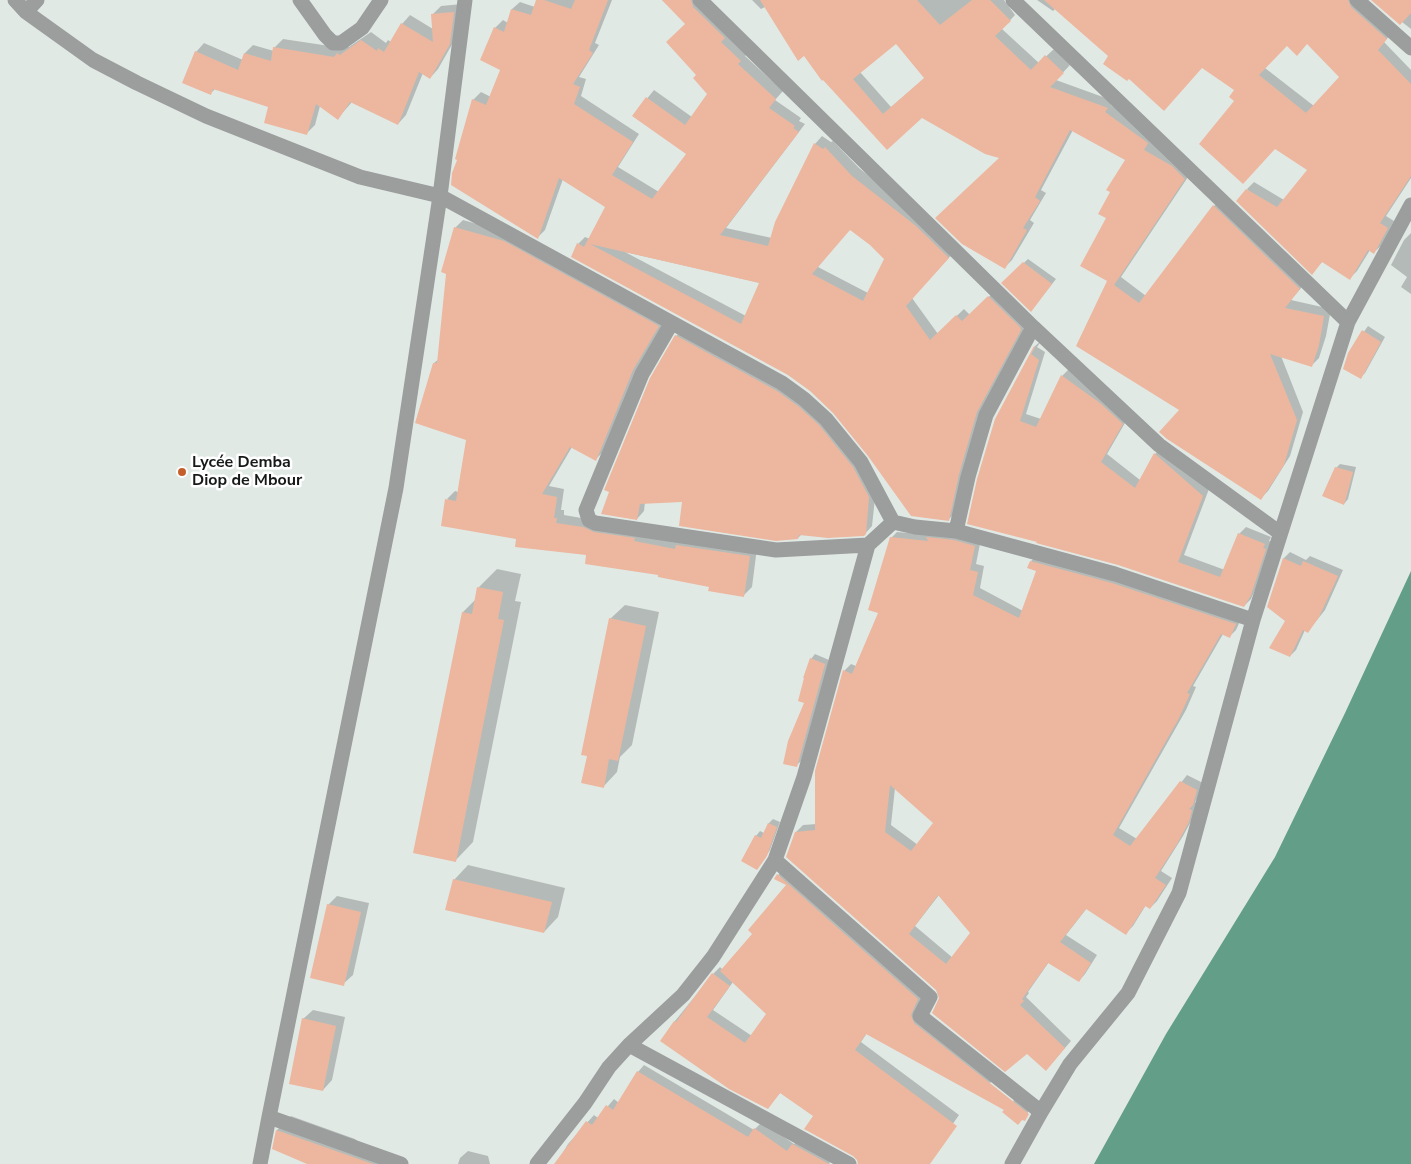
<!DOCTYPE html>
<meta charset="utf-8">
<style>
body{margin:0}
canvas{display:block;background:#e1e9e5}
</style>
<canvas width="1411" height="1164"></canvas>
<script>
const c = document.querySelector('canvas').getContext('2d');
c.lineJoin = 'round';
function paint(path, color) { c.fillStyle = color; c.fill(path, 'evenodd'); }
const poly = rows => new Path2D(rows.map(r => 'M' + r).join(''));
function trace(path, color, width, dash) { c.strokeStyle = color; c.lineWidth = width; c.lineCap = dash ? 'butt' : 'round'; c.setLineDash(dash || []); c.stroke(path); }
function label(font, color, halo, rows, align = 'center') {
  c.font = font + ' "Nunito Sans",sans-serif'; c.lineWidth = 5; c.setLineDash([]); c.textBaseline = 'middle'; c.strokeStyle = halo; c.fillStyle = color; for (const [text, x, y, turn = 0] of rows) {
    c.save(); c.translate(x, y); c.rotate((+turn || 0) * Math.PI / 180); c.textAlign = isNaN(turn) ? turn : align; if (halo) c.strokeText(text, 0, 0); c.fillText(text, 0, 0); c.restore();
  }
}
paint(poly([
 [1411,571,1411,1164,1094,1164,1166,1034,1275,857,1345,713]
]), '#639f88');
paint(poly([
 [538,0,612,0,595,43,599,45,579,77,586,79,581,96,639,134,618,167,659,192,688,154,633,116,654,90,692,117,709,94,697,75,687,24,662,0,701,0,748,53,745,56,783,91,775,100,801,118,799,121,805,124,726,228,772,238,776,222,815,144,822,136,831,142,833,141,859,168,924,219,956,250,912,298,938,334,964,309,970,315,996,290,1027,320,956,512,948,520,869,455,834,412,810,390,787,374,578,244,585,237,590,239,607,207,563,179,545,230,538,237,473,100,481,92,491,97,502,70,482,60,495,28,503,20,508,23,512,9,520,2,535,7],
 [850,228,870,244,886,259,868,293,818,267],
 [625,252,761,283,746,316],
 [752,0,1004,0,1015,15,1002,29,1039,63,1054,49,1070,65,1056,80,1114,101,1111,105,1155,135,1150,142,1180,159,1192,171,1121,277,1146,296,1214,206,1221,199,1307,281,1291,300,1331,309,1326,336,1319,358,1312,365,1281,356,1303,412,1290,456,1268,491,1261,498,1181,410,1109,281,1108,218,1111,192,1127,159,1073,130,1041,190,1046,193,1030,220,1034,223,1012,260,1005,267,1001,157,921,116,887,148,804,54,765,7,761,9],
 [896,42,925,78,891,107,860,72],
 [1037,0,1358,0,1393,32,1384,42,1411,70,1411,178,1386,216,1394,221,1381,246,1374,252,1370,250,1357,271,1350,278,1323,261,1312,273,1247,189,1254,182,1284,200,1309,170,1236,101,1236,90,1203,67,1129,77,1110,55,1056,8,1053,11],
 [1308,43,1341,77,1314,106,1265,68,1287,44],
 [1373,0,1411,0,1411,29,1402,22],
 [462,4,458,34,438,69,430,78,423,73,406,115,398,124,352,102,338,118,320,106,315,125,307,133,270,106,216,88,211,93,196,52,204,43,243,60,245,53,253,45,274,51,274,48,283,39,343,48,346,45,349,47,371,32,386,43,388,40,391,42,402,24,410,15,433,29,432,15,441,6],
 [463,220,512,234,666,318,604,451,596,459,572,447,549,486,564,489,561,510,564,510,564,515,757,548,752,587,744,595,588,554,518,538,447,499,455,491,458,492,467,439,434,363,439,359,455,228],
 [1411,233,1411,294,1401,287,1407,277,1391,265,1404,240],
 [1028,259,1056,279,1031,311,1003,283],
 [1368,326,1385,337,1365,373,1361,377,1349,353],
 [683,329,805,399,876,489,872,526,864,535,802,534,798,538,684,501,645,502,644,511,637,519,602,513,676,336],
 [1042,340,1037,347,1045,352,1026,414,1041,419,1062,376,1069,369,1129,416,1107,454,1140,480,1155,454,1162,447,1209,489,1184,555,1225,570,1239,534,1246,527,1271,537,1269,541,1272,542,1257,586,1251,599,1244,606,1118,564,996,419,1035,346],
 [1340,464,1356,467,1348,499,1344,504,1336,468],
 [897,532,981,539,976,564,984,566,980,588,1023,611,1038,570,1031,561,1038,554,1242,617,1236,630,1229,637,1223,634,1193,686,1196,687,1186,710,1119,828,1137,839,1187,775,1203,783,1200,797,1195,802,1198,803,1195,814,1183,836,1161,871,1172,878,1157,901,1150,908,1146,905,1133,926,1126,933,1087,908,1066,935,1097,955,1085,974,1079,981,1049,962,1028,992,1029,993,1026,997,1071,1041,1053,1062,1027,1052,941,998,937,989,796,832,803,825,817,824,844,671,851,664,856,666,879,612,890,539],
 [895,788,935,822,918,845,891,825],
 [939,895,972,933,953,958,915,926],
 [1290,552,1306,560,1310,556,1343,570,1325,610,1313,625,1305,630,1296,650,1290,656,1286,621,1268,607,1284,558],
 [497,569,521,574,515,601,521,602,473,842,455,861,463,612,476,599,479,587],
 [625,605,659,612,632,745,620,757,617,772,603,787,610,619],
 [815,654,829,660,801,761,797,765,811,659],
 [773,819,780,822,770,850,757,869,756,836,760,831,764,833,769,823],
 [468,865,565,888,558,917,544,932,454,880],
 [785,868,924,992,917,1008,997,1077,990,1083,867,1033,861,1042,959,1115,925,1164,873,1164,815,1116,781,1092,767,1108,661,1041,675,1021,713,974,720,967,723,970,754,933,788,885,778,875],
 [733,982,768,1014,752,1036,713,1010],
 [337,896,369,903,353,975,343,984,328,905],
 [313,1010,345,1017,332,1080,323,1090,303,1019],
 [644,1065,754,1130,762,1122,794,1144,800,1138,834,1156,829,1164,556,1164,568,1144,594,1115,598,1118,614,1099,619,1103,638,1072],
 [1017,1097,1031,1108,1023,1119,1013,1101],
 [291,1116,355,1139,384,1164,311,1164,274,1149,277,1130],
 [468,1151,488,1156,490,1164,458,1164,460,1158]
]), '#0003');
paint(poly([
 [536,0,544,0,571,9,575,0,608,0,589,50,593,53,573,84,580,87,574,104,633,142,612,175,652,199,686,154,632,116,646,97,685,125,707,94,693,78,696,75,666,42,685,24,662,0,691,0,693,7,725,38,721,42,741,61,738,64,776,99,769,108,795,126,793,128,799,132,720,235,768,246,775,222,814,143,823,149,825,147,852,176,916,226,949,258,906,306,930,340,956,315,962,321,988,296,1020,327,1021,330,977,412,959,474,949,521,911,516,868,456,833,413,810,391,788,375,571,257,577,243,584,247,605,207,559,178,538,239,451,185,452,173,457,160,455,159,472,99,486,105,500,70,480,60,494,27,504,32,511,9,531,15],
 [850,230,870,245,884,259,863,301,812,274],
 [590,244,759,283,741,324],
 [760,0,917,0,940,25,972,0,990,0,1011,21,995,36,1031,70,1045,55,1064,73,1050,87,1108,108,1105,112,1148,143,1144,150,1172,166,1185,179,1114,285,1139,303,1213,205,1300,289,1285,308,1324,316,1319,345,1312,367,1270,354,1297,420,1284,465,1261,500,1167,439,1159,432,1179,410,1076,346,1107,281,1080,266,1106,218,1098,214,1110,192,1106,190,1125,160,1070,130,1035,197,1040,201,1023,228,1027,230,1005,269,962,244,935,218,999,158,985,154,922,118,887,150,823,80,822,81,804,56,798,61],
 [896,44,924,78,883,114,853,79],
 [1044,0,1348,0,1351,7,1387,39,1378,50,1411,84,1411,176,1380,223,1388,228,1374,254,1368,250,1350,280,1322,262,1312,275,1236,201,1246,189,1277,207,1307,170,1275,149,1243,184,1199,144,1234,101,1229,97,1234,90,1202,68,1164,111,1129,79,1127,81,1103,64,1108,56],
 [1307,44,1339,77,1306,113,1259,75,1287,46,1297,56],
 [1371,0,1411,0,1411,13,1400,25],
 [454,12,450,44,430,79,419,72,398,125,350,102,338,120,316,104,307,135,264,123,268,107,213,89,211,95,182,83,195,51,238,70,244,53,271,61,273,47,334,57,337,53,340,55,361,40,377,51,378,48,384,52,401,23,433,42,431,14],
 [454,227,504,241,659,326,633,370,596,461,570,447,542,494,557,497,554,518,557,518,556,523,583,527,594,532,635,538,634,541,675,549,676,545,750,556,744,597,708,591,709,587,658,577,658,575,585,564,586,555,515,547,516,539,441,526,445,499,456,501,466,440,415,423,433,363,437,363,446,274,441,272],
 [1023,262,1052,284,1031,312,1001,283],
 [1362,330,1381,342,1361,379,1343,369,1348,353],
 [675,335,777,391,798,406,819,425,853,467,869,497,866,534,864,536,828,538,799,535,798,539,776,541,679,526,682,502,640,504,637,520,601,514,609,492,604,490,650,378],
 [1034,346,1035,347,1031,354,1039,360,1020,421,1036,427,1061,375,1100,403,1123,424,1101,462,1135,488,1154,453,1203,496,1178,562,1220,577,1238,533,1265,544,1263,548,1266,549,1251,595,1244,607,1118,565,1036,543,1037,542,967,524,977,479,995,419],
 [1335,467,1353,472,1344,505,1322,496],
 [890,537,928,541,926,537,954,540,975,546,970,570,978,572,973,595,1019,618,1036,571,1027,568,1030,561,1112,583,1236,624,1230,638,1221,634,1187,693,1190,694,1179,718,1113,835,1130,846,1180,781,1197,790,1193,805,1189,809,1192,810,1189,822,1177,844,1155,878,1166,885,1150,909,1145,906,1126,935,1086,909,1060,942,1091,963,1079,982,1048,963,1022,999,1024,1001,1020,1005,1065,1048,1046,1071,1027,1054,1005,1072,932,1013,939,998,936,990,786,857,795,832,815,830,815,771,843,670,852,674,878,613,868,610],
 [890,785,933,823,911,851,885,832],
 [938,895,970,933,946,964,909,934],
 [1283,558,1301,566,1303,561,1338,576,1319,617,1308,633,1303,630,1290,657,1269,648,1285,621,1267,607],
 [477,587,503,592,498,619,504,620,456,862,413,853,462,612,472,614],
 [609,618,646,626,618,761,609,759,604,788,581,783,587,756,581,755],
 [810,658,825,664,797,767,783,764,788,741,804,703,798,701,804,678,803,678],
 [768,823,777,827,767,856,757,870,741,861,755,835,761,838],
 [777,874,918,999,911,1015,914,1023,1029,1114,1025,1121,1022,1120,1018,1125,1002,1112,1004,1110,866,1034,855,1050,957,1126,930,1164,858,1164,857,1160,853,1156,804,1129,813,1116,780,1093,768,1109,729,1089,660,1041,674,1021,676,1022,712,973,730,986,707,1017,745,1043,766,1014,720,971,752,934,748,930,786,885,774,879],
 [453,879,552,902,544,933,445,910],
 [327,904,361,912,344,986,310,978],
 [302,1018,336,1026,323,1091,289,1084],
 [637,1071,748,1137,754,1128,787,1151,792,1144,829,1164,554,1164,586,1121,592,1125,606,1105,613,1110],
 [276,1130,373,1164,307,1164,272,1149]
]), '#edb79f');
trace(poly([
 [15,0,26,12,93,60,137,83,206,116,360,177,440,196,782,383,804,399,826,419,861,462,893,522],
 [300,0,325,35,333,43,341,43,362,28,381,0],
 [700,0,1033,327,1159,445,1280,533],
 [1013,0,1348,322],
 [1357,0,1411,48],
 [26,12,37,0],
 [671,324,642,374,586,510,589,520,595,523,776,550,868,545,893,522,915,527,956,531,1115,574,1253,620],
 [956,531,968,477,986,415,1033,327],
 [775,860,930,997,920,1016,1041,1112],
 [629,1045,849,1164],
 [269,1117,401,1164],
 [260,1164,269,1117,396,488,440,196,465,0],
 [537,1164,585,1103,609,1067,629,1045,683,995,713,957,775,860,804,777,868,545],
 [1012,1164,1041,1112,1070,1064,1128,993,1179,893,1253,620,1348,322,1411,205]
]), '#9b9e9d', 15);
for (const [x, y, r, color] of [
 [182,472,5,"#c45f2c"]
]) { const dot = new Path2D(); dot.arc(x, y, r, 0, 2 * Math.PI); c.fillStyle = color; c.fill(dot); trace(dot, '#fff', 2); }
label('bold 16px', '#161918', '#fff', [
 ["Lycée Demba",192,463],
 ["Diop de Mbour",192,481]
], 'left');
</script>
